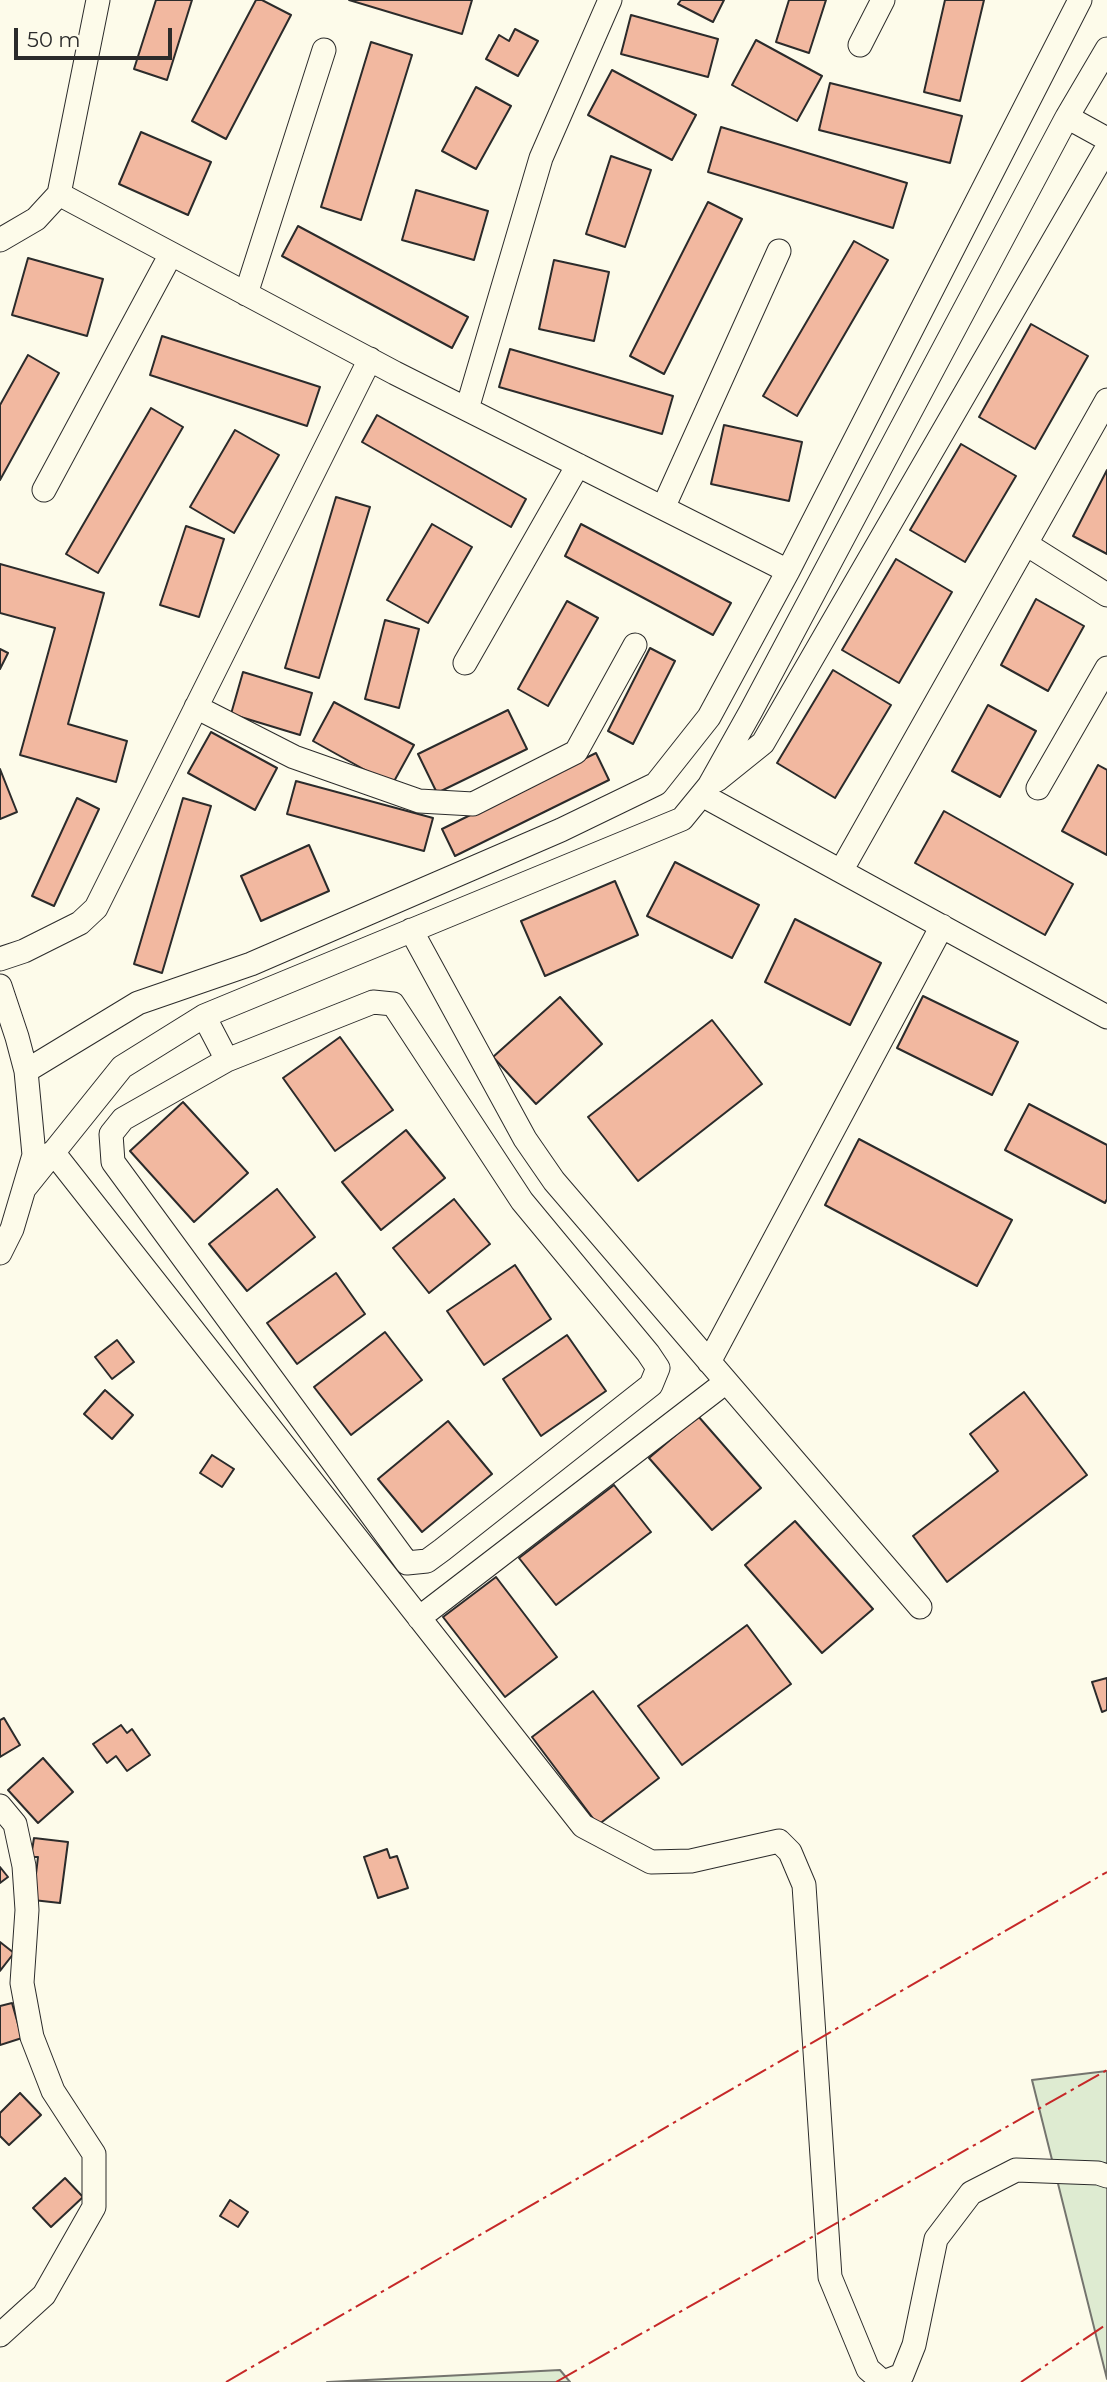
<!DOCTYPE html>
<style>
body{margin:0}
#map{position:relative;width:1107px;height:2382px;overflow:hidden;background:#fdfbea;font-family:Montserrat,sans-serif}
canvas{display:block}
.scale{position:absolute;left:14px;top:28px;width:158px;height:32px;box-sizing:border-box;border:4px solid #2b2b2b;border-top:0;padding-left:9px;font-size:21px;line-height:24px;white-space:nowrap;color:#2b2b2b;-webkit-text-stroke:5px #fdfbea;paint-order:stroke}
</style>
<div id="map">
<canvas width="1107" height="2382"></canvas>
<div class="scale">50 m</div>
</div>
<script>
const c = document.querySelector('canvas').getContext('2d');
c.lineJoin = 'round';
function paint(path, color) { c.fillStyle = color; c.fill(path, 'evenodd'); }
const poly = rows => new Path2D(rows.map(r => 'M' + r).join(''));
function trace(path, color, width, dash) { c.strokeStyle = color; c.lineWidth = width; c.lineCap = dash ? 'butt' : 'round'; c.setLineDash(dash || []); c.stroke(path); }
const green = poly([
 [1107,2071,1107,2379,1032,2080,1107,2071],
 [560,2370,570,2382,327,2382,328,2382,560,2370]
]);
paint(green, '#deebd1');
trace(green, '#74746e', 2);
const building = poly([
 [156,0,192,0,167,80,134,69,156,0],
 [256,0,262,0,291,15,226,139,192,121,256,0],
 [349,0,472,0,462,34,349,0],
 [681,0,724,0,713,22,678,4,681,0],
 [789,0,826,0,809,53,776,42,789,0],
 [945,0,984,0,960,101,924,92,945,0],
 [631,15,718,39,708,77,621,54,631,15],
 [515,29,538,41,518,76,486,59,499,35,509,41,515,29],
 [756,40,822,76,797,121,732,85,756,40],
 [371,42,412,55,361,220,321,207,371,42],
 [612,70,696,115,672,160,588,115,612,70],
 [830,83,962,116,950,163,819,130,830,83],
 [476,87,511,106,476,169,442,151,476,87],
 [721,127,907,183,893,228,708,172,721,127],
 [141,132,211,162,188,215,119,184,141,132],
 [611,156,651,170,625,247,586,234,611,156],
 [416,190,488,211,474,260,402,240,416,190],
 [708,202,742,219,664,374,630,356,708,202],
 [298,226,468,317,452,348,282,256,298,226],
 [854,241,888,260,797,416,763,396,854,241],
 [28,258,103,279,87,336,12,315,28,258],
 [554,260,609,272,594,341,539,329,554,260],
 [1031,324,1088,356,1035,449,979,417,1031,324],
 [162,336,320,387,307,426,150,375,162,336],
 [510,349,673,396,662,434,499,387,510,349],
 [28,355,59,373,0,480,0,405,28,355],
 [151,408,183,427,98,573,66,554,151,408],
 [377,415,526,499,511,527,362,442,377,415],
 [724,425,802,442,789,501,711,484,724,425],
 [235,430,279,455,234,533,190,507,235,430],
 [961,444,1016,476,965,562,910,530,961,444],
 [1107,470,1107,554,1073,536,1107,470],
 [336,497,370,507,319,678,285,668,336,497],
 [432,524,472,547,428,623,387,600,432,524],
 [581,524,731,603,713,635,565,556,581,524],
 [186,526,224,539,199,617,160,605,186,526],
 [896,559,952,592,899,683,842,650,896,559],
 [0,564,104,593,68,724,127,741,116,782,20,755,55,628,0,613,0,564],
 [1036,599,1084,626,1048,691,1001,665,1036,599],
 [567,601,598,618,548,706,518,689,567,601],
 [385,620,419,629,399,708,365,699,385,620],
 [650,648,675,661,633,744,608,731,650,648],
 [0,649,8,653,0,669,0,649],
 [833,670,891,705,835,798,777,763,833,670],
 [243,672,312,693,300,735,231,714,243,672],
 [334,702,414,745,392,785,313,741,334,702],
 [988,705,1036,731,1000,797,952,771,988,705],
 [508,710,527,749,437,793,418,754,508,710],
 [211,732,277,768,255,810,188,773,211,732],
 [596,753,609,780,455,856,442,829,596,753],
 [1098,765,1107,770,1107,855,1062,831,1098,765],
 [0,769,17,812,0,819,0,769],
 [296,781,433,818,424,851,287,814,296,781],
 [77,798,99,809,54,906,32,896,77,798],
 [183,798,211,806,162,973,134,964,183,798],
 [944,811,1073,884,1045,935,915,863,944,811],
 [309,845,329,891,261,921,241,876,309,845],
 [675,862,759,905,732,958,647,916,675,862],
 [615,881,638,935,545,976,521,921,615,881],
 [795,919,881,963,850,1025,765,982,795,919],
 [923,996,1018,1042,992,1095,897,1048,923,996],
 [560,997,602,1044,536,1104,493,1057,560,997],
 [712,1020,762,1084,638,1181,588,1117,712,1020],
 [340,1037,393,1110,335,1151,283,1078,340,1037],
 [183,1102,248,1173,194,1222,130,1151,183,1102],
 [1029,1104,1107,1145,1107,1199,1105,1203,1005,1150,1029,1104],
 [406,1130,445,1178,381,1230,342,1182,406,1130],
 [859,1139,1012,1220,977,1286,825,1205,859,1139],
 [277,1189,315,1237,247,1291,209,1244,277,1189],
 [454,1199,490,1244,429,1293,393,1248,454,1199],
 [515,1265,551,1319,484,1365,447,1311,515,1265],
 [336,1273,365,1314,297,1364,267,1323,336,1273],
 [385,1332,422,1380,351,1435,314,1387,385,1332],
 [567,1335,606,1391,541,1436,503,1379,567,1335],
 [117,1340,134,1362,112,1379,95,1357,117,1340],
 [105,1390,133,1415,112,1439,84,1414,105,1390],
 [1024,1392,1087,1475,947,1582,913,1536,998,1471,970,1434,1024,1392],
 [698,1416,761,1488,712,1530,649,1458,698,1416],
 [448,1421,492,1474,422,1532,378,1479,448,1421],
 [212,1455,234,1469,222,1487,200,1473,212,1455],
 [614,1485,651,1532,556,1605,519,1558,614,1485],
 [795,1521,873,1609,822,1653,745,1565,795,1521],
 [496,1577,557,1657,505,1697,443,1617,496,1577],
 [747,1625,791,1684,682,1765,638,1706,747,1625],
 [1107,1678,1107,1710,1102,1712,1092,1682,1107,1678],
 [593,1691,659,1778,598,1825,532,1737,593,1691],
 [4,1718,20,1745,0,1757,0,1720,4,1718],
 [121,1725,127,1733,132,1729,150,1755,127,1771,116,1756,107,1763,93,1744,121,1725],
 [43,1758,73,1792,38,1823,8,1790,43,1758],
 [34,1838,68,1842,60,1903,33,1900,38,1857,31,1857,34,1838],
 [387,1849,390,1858,397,1856,408,1888,378,1898,364,1857,387,1849],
 [0,1867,8,1877,0,1883,0,1867],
 [0,1942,14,1953,0,1971,0,1942],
 [12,2003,22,2038,0,2045,0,2006,12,2003],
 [20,2093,41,2115,9,2145,0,2136,0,2113,20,2093],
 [65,2178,83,2197,51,2227,33,2208,65,2178],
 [230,2200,248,2212,238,2227,220,2216,230,2200]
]);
paint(building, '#f2b8a0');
trace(building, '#2b2b2b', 2);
const minor = poly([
 [860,45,883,0],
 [1067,117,1107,139],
 [59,194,395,373,788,571],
 [0,240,36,219,59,194,98,0],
 [246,294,324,50],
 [467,409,541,158,610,0],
 [44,490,171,254],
 [663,508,779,251],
 [1026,544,1107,595],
 [465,663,578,465],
 [196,707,294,757,419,801,473,804,576,752,635,645],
 [717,780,763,743,1107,148],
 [1038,788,1107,668],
 [702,795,1107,1017],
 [841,871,1107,400],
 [411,930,525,1139,554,1181,920,1607],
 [0,959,24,951,80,923,96,908,370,359],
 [0,986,17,1037,26,1071,34,1155,12,1229,0,1253],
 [373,1002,393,1004,522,1201,648,1353,658,1368,651,1385,442,1550,427,1561,407,1563,113,1162,111,1134,123,1119,227,1060,373,1002],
 [204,1016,227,1060],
 [26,1071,138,1003,251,964,561,830,656,784,709,717,788,571,1080,0],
 [53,1152,583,1826,651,1862,691,1861,779,1841,790,1852,804,1885,830,2277,868,2369,883,2382],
 [24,1189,122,1067,204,1016,682,819,709,786,751,711,1067,117,1107,49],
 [709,1362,942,926],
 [419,1618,726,1382],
 [0,1806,15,1824,24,1866,27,1910,22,1983,32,2037,53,2091,94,2154,94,2207,44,2295,0,2335],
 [884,2382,902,2375,914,2345,936,2239,971,2193,1016,2170,1098,2173,1107,2176]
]);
trace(minor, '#2b2b2b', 25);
trace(minor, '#fdfbea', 23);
trace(poly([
 [226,2382,1107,1872],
 [556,2382,1107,2070],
 [1021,2382,1107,2324]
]), '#c62828', 2, [24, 5, 3.5, 5]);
</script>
